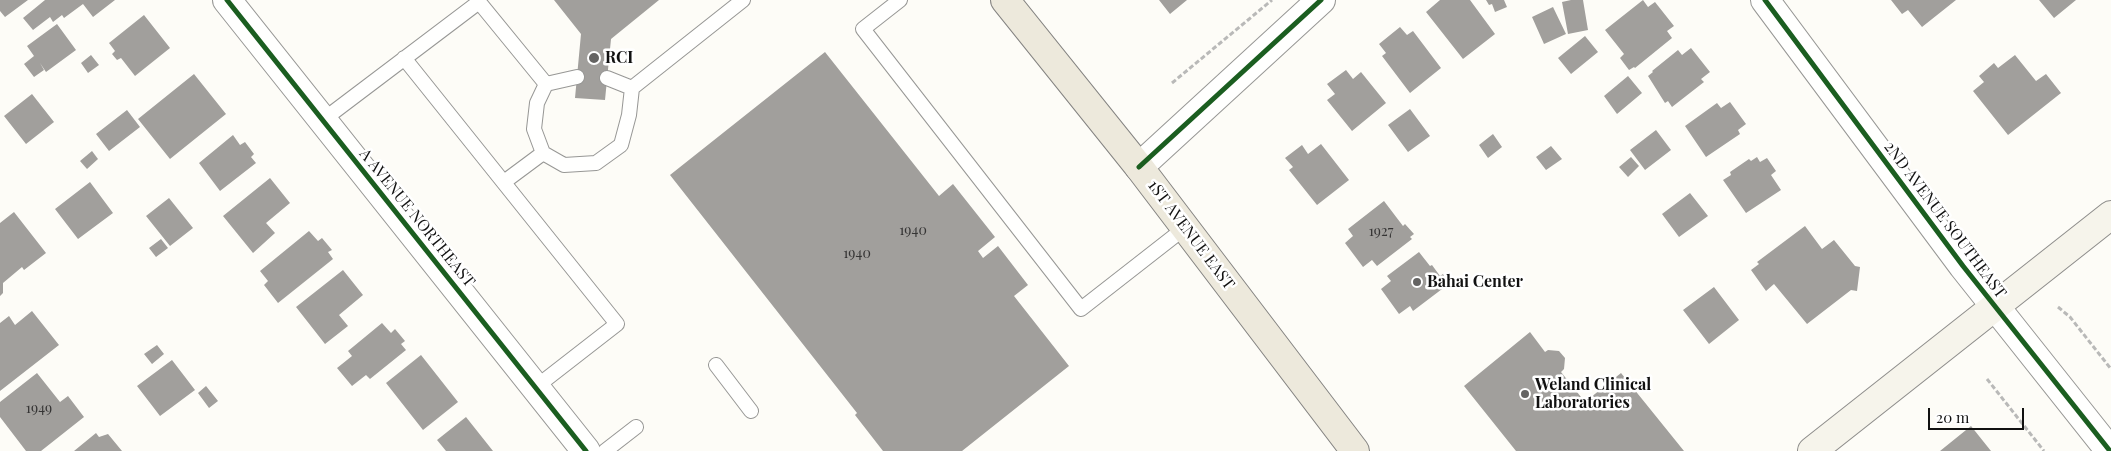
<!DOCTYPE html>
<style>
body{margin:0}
#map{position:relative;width:2111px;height:451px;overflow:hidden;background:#fdfcf7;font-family:"Playfair Display",serif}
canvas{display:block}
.scale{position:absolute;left:1928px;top:408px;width:96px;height:22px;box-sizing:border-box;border:2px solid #111;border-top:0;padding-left:6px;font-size:15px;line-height:18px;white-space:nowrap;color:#111;-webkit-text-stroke:4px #fff;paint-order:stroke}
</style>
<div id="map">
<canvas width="2111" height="451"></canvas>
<div class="scale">20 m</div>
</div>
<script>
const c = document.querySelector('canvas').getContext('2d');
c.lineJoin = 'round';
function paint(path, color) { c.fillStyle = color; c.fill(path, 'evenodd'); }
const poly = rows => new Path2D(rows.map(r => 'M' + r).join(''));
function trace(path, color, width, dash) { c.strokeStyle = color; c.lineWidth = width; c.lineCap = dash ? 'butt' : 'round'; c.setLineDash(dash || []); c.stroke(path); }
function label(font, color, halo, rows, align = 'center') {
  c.font = font + ' "Playfair Display",serif'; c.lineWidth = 5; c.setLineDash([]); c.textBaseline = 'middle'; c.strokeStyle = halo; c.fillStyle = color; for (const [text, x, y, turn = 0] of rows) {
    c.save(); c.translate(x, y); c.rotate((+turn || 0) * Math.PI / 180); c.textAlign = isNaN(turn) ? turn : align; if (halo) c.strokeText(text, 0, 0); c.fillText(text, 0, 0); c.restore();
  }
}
paint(poly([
 [0,0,28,0,5,17,0,11],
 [45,0,115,0,93,17,83,4,64,18,62,15,53,22,50,17,33,30,23,18],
 [554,0,659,0,611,39,605,100,575,98,581,34],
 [1159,0,1187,0,1170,14],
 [1440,0,1470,0,1495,34,1463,59,1426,12],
 [1486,0,1504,0,1507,7,1495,12,1492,4,1489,5],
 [1571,0,1583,0,1588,30,1568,34,1562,2],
 [1643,0,1648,7,1655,2,1674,26,1667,31,1672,38,1635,68,1634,67,1629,70,1620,58,1624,54,1605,30],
 [1891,0,1956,0,1922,27,1908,10,1902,14],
 [2039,0,2076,0,2054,18],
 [1553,7,1566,34,1544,44,1532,17],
 [144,15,170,48,135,76,121,58,117,60,112,54,115,51,109,43],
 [57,24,76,50,46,72,40,63,44,70,34,77,24,64,34,56,27,46],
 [1400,27,1407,35,1413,31,1441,68,1410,93,1382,56,1386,53,1379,44],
 [1585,36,1598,52,1571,74,1558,58],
 [1691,48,1710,72,1701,79,1704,82,1672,107,1668,101,1665,103,1648,76,1653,72,1652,71,1678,50,1682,55],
 [825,52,939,196,953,184,995,237,978,251,983,258,998,246,1028,285,1014,296,1069,366,962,451,883,451,855,415,857,413,670,175],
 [91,55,99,65,88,73,81,63],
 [2015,55,2036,81,2046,74,2061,93,2008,135,1973,91,1984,82,1979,76,1994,63,1998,68],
 [1346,70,1353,79,1361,72,1386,103,1352,131,1327,100,1335,94,1327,84],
 [194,74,226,114,170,159,138,119],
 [1628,76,1642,93,1617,114,1604,96],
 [32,94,54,122,26,144,4,116],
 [1730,102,1746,124,1738,130,1740,134,1706,157,1685,126,1717,103,1721,108],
 [1410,109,1430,136,1408,152,1388,125],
 [127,110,140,127,109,151,96,134],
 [1656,130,1671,150,1645,170,1630,150],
 [1493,134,1502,147,1488,158,1479,145],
 [233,135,240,145,245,142,254,154,251,157,256,163,220,191,199,163],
 [1321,144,1349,180,1317,205,1289,170,1293,167,1285,158,1302,145,1308,154],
 [1551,146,1562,159,1546,170,1536,157],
 [92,151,98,159,87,169,80,161],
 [1631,157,1639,166,1628,177,1619,167],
 [1757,157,1760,162,1767,158,1776,171,1771,175,1781,190,1746,213,1723,180,1731,175,1730,172,1749,159,1751,161],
 [270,178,290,203,266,223,275,233,253,253,223,216],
 [90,182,113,213,78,239,55,209],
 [1690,193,1708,216,1679,237,1662,214],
 [169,198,193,228,170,246,146,216],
 [1384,201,1403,226,1405,224,1414,234,1410,237,1412,239,1377,266,1372,260,1363,267,1345,243,1353,236,1348,229],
 [14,212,46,253,24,270,22,267,3,283,3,293,0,296,0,223],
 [1805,226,1822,249,1834,240,1855,266,1860,267,1857,291,1851,290,1807,324,1774,284,1766,291,1751,270,1759,264,1757,262],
 [309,231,318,241,322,238,332,250,328,252,333,259,278,303,264,285,268,281,260,271],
 [161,239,168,248,156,257,149,248],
 [1419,252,1430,266,1432,265,1440,276,1443,274,1448,281,1444,283,1446,286,1413,311,1410,306,1399,314,1381,289,1391,281,1387,276],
 [343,270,363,295,339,315,348,326,325,344,296,307],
 [1714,287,1739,320,1709,344,1683,310],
 [32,311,59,345,0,391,0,323,9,316,15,325],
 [382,323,391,333,395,329,405,341,401,344,406,350,370,379,366,375,352,386,337,368,352,356,348,351],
 [1530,332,1545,352,1548,350,1559,351,1565,358,1564,369,1561,372,1585,402,1621,373,1684,451,1516,451,1464,386],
 [157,345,164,354,152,364,144,354],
 [421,355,458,402,423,430,386,383],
 [172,360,195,390,160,416,137,386],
 [37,373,60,402,68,396,84,417,41,451,26,451,0,417,0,402],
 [206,386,218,401,209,408,198,393],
 [466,417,493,451,446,451,437,440],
 [1971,426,1991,451,1940,451],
 [96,433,99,437,108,434,122,451,74,451]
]), '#a19f9c');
const lane = poly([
 [900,0,863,29,1081,309,1186,227],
 [404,58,617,324,536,387],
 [577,77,546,84,537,103,534,129,543,153,564,165,596,163,621,145,629,115,632,88],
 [607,78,632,88,743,0],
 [323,120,479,2,546,84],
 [504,182,543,153],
 [716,365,751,411],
 [605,451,636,427]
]);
const street = poly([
 [227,0,586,451],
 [1765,0,1963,266,2110,451],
 [1139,167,1321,0]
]);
const secondary = poly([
 [1812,451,2111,215]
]);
const primary = poly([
 [1005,0,1139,167,1355,451]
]);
trace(lane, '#979795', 16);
trace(street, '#979795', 30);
trace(secondary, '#8e8d8b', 30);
trace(primary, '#858482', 30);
trace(poly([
 [1172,83,1272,0],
 [2058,307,2070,317,2111,369],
 [1987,379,2044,451]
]), '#b9b9b8', 3, [5, 2.5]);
trace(lane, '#fffffe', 14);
trace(street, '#fffffe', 28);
trace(secondary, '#f6f4eb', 28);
trace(primary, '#ede9dc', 28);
trace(poly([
 [227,0,586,451],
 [1765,0,1963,266,2110,451],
 [1139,167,1321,0]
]), '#1b5e20', 5);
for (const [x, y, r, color] of [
 [594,58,6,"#646362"],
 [1417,282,5,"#646362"],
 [1525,394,5,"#646362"]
]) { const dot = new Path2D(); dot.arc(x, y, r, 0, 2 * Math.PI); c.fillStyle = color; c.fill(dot); trace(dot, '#fff', 2); }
label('14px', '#353434', null, [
 ["1940",913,231],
 ["1927",1381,232],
 ["1940",857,254],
 ["1949",39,409]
]);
label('bold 16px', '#111', '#fff', [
 ["RCI",605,58],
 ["Bahai Center",1427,282],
 ["Weland Clinical",1535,385],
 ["Laboratories",1535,403]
], 'left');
label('16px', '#111', '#fff', [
 ["A AVENUE NORTHEAST",417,218,51],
 ["2ND AVENUE SOUTHEAST",1945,220,53],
 ["1ST AVENUE EAST",1191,235,53]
]);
</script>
